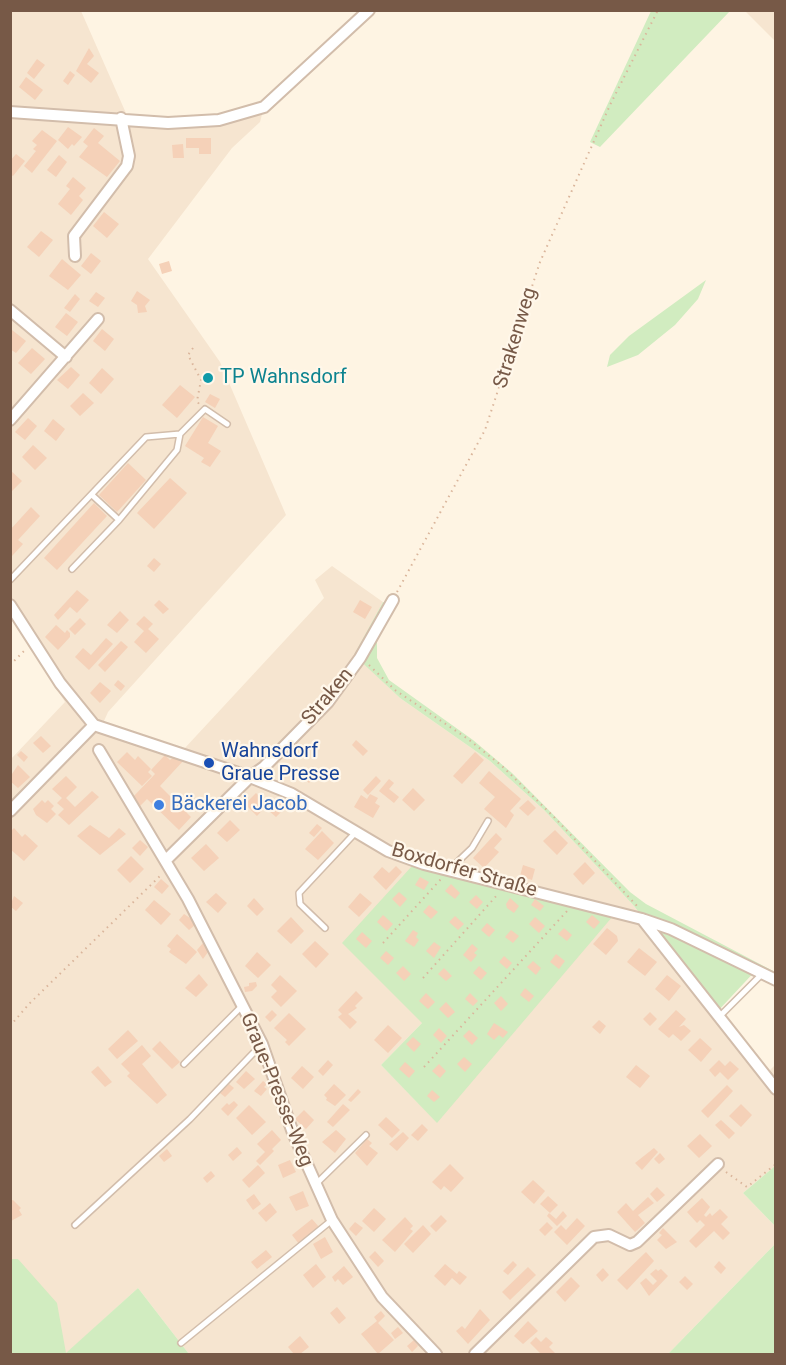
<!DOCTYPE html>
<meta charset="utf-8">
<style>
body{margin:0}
#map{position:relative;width:786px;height:1365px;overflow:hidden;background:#fef4e3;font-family:Roboto,sans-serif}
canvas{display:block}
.frame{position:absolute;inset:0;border:12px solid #775947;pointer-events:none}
</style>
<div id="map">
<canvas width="786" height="1365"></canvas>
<div class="frame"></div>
</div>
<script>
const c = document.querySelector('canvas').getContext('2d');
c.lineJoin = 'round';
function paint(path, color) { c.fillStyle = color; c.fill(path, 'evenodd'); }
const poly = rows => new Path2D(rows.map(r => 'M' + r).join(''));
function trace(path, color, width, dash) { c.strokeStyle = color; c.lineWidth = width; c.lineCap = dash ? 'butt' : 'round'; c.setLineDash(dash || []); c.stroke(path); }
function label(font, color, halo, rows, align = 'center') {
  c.font = font + ' Roboto,sans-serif'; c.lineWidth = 4.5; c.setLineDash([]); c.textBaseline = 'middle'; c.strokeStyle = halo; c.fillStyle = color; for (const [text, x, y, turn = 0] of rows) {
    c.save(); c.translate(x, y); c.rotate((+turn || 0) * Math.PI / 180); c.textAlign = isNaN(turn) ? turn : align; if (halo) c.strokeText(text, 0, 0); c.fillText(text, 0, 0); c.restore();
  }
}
paint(poly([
 [11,11,81,11,129,120,219,120,264,107,260,122,232,148,148,259,220,362,286,515,108,712,104,721,121,730,184,749,324,598,315,580,332,566,383,602,355,655,400,698,490,761,544,810,634,906,764,1076,775,1065,775,1166,743,1193,775,1226,775,1244,668,1354,189,1354,138,1288,66,1354,18,1259,11,1259,11,759,65,702,11,617],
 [422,1023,437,1122,381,1065],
 [745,11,775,11,775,41]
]), '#f6e5d0');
paint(poly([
 [651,11,730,11,600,147,590,142],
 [706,280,698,299,675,325,638,355,607,367,610,355,629,336],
 [383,602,394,607,377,641,377,658,389,680,473,740,512,773,630,892,646,904,775,972,759,967,716,1013,634,906,544,810,490,761,400,698,354,655],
 [412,866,613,916,437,1123,381,1065,422,1023,342,943],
 [775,1166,775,1226,743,1193],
 [775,1244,775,1354,668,1354],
 [11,1259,18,1259,57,1303,66,1353,138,1288,189,1354,11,1354]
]), '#d1ecc0');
paint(poly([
 [89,48,94,56,87,64,99,73,91,83,76,71],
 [37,59,45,65,34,79,27,73],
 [70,71,75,75,68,85,63,81],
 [26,77,43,90,35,100,19,87],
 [68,127,82,137,74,146,72,144,68,149,58,140],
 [94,128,104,136,98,143,120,161,107,177,79,157,88,146,83,142],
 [42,130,57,141,32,173,24,166,36,151,33,149,37,145,32,141],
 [186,138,211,138,211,154,199,154,199,148,186,148],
 [183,144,184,158,173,158,172,145],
 [16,154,25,161,13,176,10,174,10,161],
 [59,155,67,162,56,177,47,170],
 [73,177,86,188,79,196,83,200,71,215,58,204,70,189,66,186],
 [104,212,119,224,107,238,93,226],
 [41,231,53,240,39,257,27,247],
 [91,253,101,261,91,274,81,266],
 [62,259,81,275,68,290,49,276],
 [169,261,172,271,162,274,159,264],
 [137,291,150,300,145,306,147,312,138,313,137,305,131,301],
 [96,292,105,298,98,307,89,301],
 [75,294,80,299,70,312,64,308],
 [66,313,78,322,67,336,55,327],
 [102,329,114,339,105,351,93,341],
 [12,330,26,341,16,353,10,349],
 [32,348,45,359,31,374,18,363],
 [71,367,80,375,68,389,57,380],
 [102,368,114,379,101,394,89,383],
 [180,385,195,397,177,418,162,405],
 [83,393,94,403,80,416,70,406],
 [210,394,220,399,215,408,205,402],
 [203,417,218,426,208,443,221,451,210,467,201,462,204,458,185,446],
 [28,418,37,426,25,440,15,432],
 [53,419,65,429,56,441,44,431],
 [33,445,47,458,35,470,22,457],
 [128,463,146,480,117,512,99,495],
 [10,470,22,481,10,493],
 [170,478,187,493,154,529,137,513],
 [94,503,107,516,57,570,44,558],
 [31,507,40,516,18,540,23,544,12,556,10,530],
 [154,558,161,564,154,572,147,566],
 [77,590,89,600,77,613,70,607,58,620,54,615],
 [159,600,169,609,163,614,154,605],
 [360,600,372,607,365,619,353,612],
 [120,611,129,620,117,633,107,625],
 [144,616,153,624,148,629,159,639,146,653,134,642,144,631,136,624],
 [80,618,86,624,75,635,69,629],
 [56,625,65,633,67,630,70,633,70,637,58,650,45,637],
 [106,638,113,644,89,670,75,657,83,648,91,655],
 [121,641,128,647,105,672,98,665],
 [118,680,125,686,121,691,114,685],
 [100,682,111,691,100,703,90,693],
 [41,736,51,746,43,753,33,743],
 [356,740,368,751,363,756,352,745],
 [21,751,28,757,24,762,17,755],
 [127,752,135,760,138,756,151,769,148,772,152,776,142,786,117,762],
 [475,752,484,760,462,784,453,776],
 [165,755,170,760,174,757,184,760,160,786,191,817,179,830,147,799,140,806,133,797,155,774,151,770],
 [18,765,30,777,18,788,10,781,10,777],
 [313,766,319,772,309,783,303,777],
 [489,771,521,799,510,811,514,815,506,828,484,809,495,797,479,783],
 [66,776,77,787,66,798,75,807,92,791,99,797,69,825,58,815,64,809,57,803,62,798,52,789],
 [376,776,381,781,368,795,363,790],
 [389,779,394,783,389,789,399,797,394,803,379,791],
 [413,788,425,800,414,811,402,800],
 [256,793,267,805,257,816,245,804],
 [370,794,378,798,375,803,380,806,373,818,354,807,361,795,367,799],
 [42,800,45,803,48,800,54,806,51,809,56,814,47,823,36,815,33,809],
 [278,800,286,807,276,817,268,810],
 [528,800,536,808,528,816,519,808],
 [230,820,240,830,227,842,217,833],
 [317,824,322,828,314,837,309,833],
 [90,825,109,838,119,828,126,834,100,855,77,836],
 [14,828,22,837,25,834,38,846,24,861,10,849,10,832],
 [555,830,568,843,557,855,543,841],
 [322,831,334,843,318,860,305,849],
 [496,833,502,839,494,848,499,852,484,868,473,858],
 [140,840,148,847,140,856,132,848],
 [206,844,219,858,204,871,191,858],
 [131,856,144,869,130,883,117,870],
 [585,862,595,873,583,885,573,874],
 [523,865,535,869,532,880,520,876],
 [396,866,402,872,386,890,373,877,382,867,389,873],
 [420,877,429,882,424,890,415,885],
 [161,879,169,886,162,894,154,887],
 [451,884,460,893,455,899,445,891],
 [399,892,407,899,400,907,392,899],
 [216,893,227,903,218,913,206,902],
 [360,893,372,903,359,917,348,907],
 [476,895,483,902,477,909,469,902],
 [14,896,23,903,16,911,10,906],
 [254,898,264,909,257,916,247,906],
 [510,898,519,906,514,913,507,908,506,904],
 [535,899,544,906,540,911,531,905],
 [154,900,171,914,161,925,145,910],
 [429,905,438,912,431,919,423,912],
 [184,914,190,918,195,925,189,930,179,920],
 [383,915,393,924,387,931,377,922],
 [592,915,600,922,594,929,586,922],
 [455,916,464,924,458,930,449,922],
 [291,917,304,931,291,944,277,931],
 [535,917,545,926,539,933,529,924],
 [487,923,495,930,489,937,481,930],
 [564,928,572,935,567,941,558,934],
 [607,928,617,936,618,941,606,955,593,944],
 [413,930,418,933,416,937,419,940,414,947,405,941],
 [511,930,519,936,513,943,505,937],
 [362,932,372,941,366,948,356,939],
 [177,934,197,952,186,964,169,952,171,949,167,946],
 [315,941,329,954,316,968,302,954],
 [434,942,441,947,434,958,426,951],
 [203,943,208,952,203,959,197,950],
 [472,944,478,949,474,953,477,955,471,962,463,955],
 [639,948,657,962,645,976,627,962],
 [386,951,394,958,388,965,380,958],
 [257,952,271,965,258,978,245,966],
 [556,954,565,961,559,969,550,962],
 [504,956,512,963,507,969,499,962],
 [533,961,541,968,536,975,527,967],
 [403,966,411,974,404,981,396,973],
 [479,966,487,973,481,980,473,973],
 [444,968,452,976,446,981,438,974],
 [199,974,208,985,196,997,185,988],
 [280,975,297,991,281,1007,271,997,277,991,271,985],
 [667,975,681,986,669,1001,655,989],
 [256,982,257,986,252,991,245,992,244,987,249,986,249,983],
 [525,988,534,996,529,1002,520,995],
 [356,991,363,998,355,1006,357,1008,348,1014,357,1022,350,1029,338,1017,342,1014,338,1010],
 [426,993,435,1002,428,1009,419,1001],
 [470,993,478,1001,473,1006,465,999],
 [501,996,508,1004,501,1011,494,1003],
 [446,1002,455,1012,448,1018,439,1009],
 [272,1010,277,1015,270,1022,265,1017],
 [676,1010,686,1019,679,1027,684,1025,691,1031,681,1041,673,1034,669,1038,658,1029],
 [650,1012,657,1019,650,1026,643,1019],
 [289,1013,306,1029,289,1046,285,1042,287,1040,274,1028],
 [599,1020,606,1026,600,1034,592,1027],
 [494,1023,508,1032,503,1038,499,1035,494,1040,487,1034],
 [388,1025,402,1038,388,1053,374,1040],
 [439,1028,447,1036,441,1043,433,1035],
 [128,1030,138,1041,117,1059,108,1049],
 [469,1030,478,1038,472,1045,463,1036],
 [413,1037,421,1044,414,1052,406,1044],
 [700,1038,712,1049,701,1062,688,1050],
 [160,1041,180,1062,172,1069,152,1049],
 [142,1045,151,1056,142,1064,167,1095,157,1104,127,1076,130,1073,121,1064],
 [464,1057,472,1064,465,1072,457,1064],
 [328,1060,333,1065,323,1076,318,1071],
 [719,1060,725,1066,730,1061,739,1069,728,1080,720,1072,715,1077,709,1070],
 [405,1062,415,1071,409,1078,399,1069],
 [439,1064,446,1071,440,1078,432,1071],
 [636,1065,650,1076,640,1088,626,1077],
 [98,1066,112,1082,105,1087,91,1072],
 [302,1066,314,1077,303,1089,291,1078],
 [246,1071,255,1079,244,1089,236,1082],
 [263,1081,267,1084,264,1087,267,1089,261,1096,254,1091],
 [229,1084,234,1088,225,1097,220,1093],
 [334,1084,346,1095,335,1106,326,1100,327,1098,324,1095],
 [727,1085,733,1091,708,1118,701,1111],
 [358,1089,361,1092,351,1102,348,1100],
 [432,1090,440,1097,434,1102,427,1096],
 [234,1101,238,1105,228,1116,221,1109,227,1103,229,1105],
 [343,1104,350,1110,333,1127,327,1122],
 [741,1104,752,1115,741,1127,729,1116],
 [249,1105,266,1122,252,1135,236,1118],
 [304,1110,314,1120,306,1129,295,1119],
 [386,1117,400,1130,392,1138,378,1125],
 [721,1120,735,1133,729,1139,715,1125],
 [422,1124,428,1130,418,1141,411,1135],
 [272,1130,281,1140,272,1149,274,1151,260,1165,256,1161,265,1152,257,1144],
 [336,1130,346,1139,335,1153,322,1142],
 [403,1132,409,1138,397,1151,389,1144],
 [700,1134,712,1146,699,1158,687,1146],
 [367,1139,372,1143,369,1146,378,1153,367,1166,355,1153],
 [237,1147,242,1153,233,1161,228,1155],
 [654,1148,658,1152,642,1170,635,1163],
 [167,1149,172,1156,164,1162,159,1156],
 [660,1153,665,1159,659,1164,654,1159],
 [290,1160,296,1172,283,1178,278,1165],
 [450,1164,464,1178,451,1192,444,1186,441,1190,432,1182],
 [258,1165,265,1173,249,1188,242,1180],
 [211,1171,215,1176,207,1183,203,1178],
 [533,1180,545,1191,534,1204,521,1192],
 [657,1187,665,1195,657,1202,650,1194],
 [303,1191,309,1206,296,1211,289,1197],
 [254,1194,261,1204,253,1210,246,1200],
 [548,1196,558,1205,550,1213,540,1204],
 [648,1197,654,1203,638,1215,645,1223,635,1232,617,1212,626,1203,633,1211],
 [702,1198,710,1207,704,1215,706,1217,710,1213,712,1216,720,1209,728,1217,721,1224,730,1233,723,1240,714,1231,696,1248,689,1241,705,1225,700,1220,697,1223,687,1212],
 [13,1200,21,1208,19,1210,22,1215,11,1221,10,1201],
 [270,1203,277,1212,266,1222,258,1213],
 [374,1208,386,1219,374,1232,362,1221],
 [563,1211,567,1216,557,1226,547,1216,549,1213,556,1219],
 [441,1215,447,1221,436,1232,430,1226],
 [405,1217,413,1226,410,1229,413,1231,395,1252,382,1240],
 [577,1218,585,1226,567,1245,554,1232,561,1225,566,1230],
 [312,1219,319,1227,299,1244,292,1235],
 [355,1222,363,1228,356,1236,349,1229],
 [547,1222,553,1228,545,1236,539,1230],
 [423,1225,431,1234,413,1253,404,1244],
 [663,1228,677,1242,666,1249,657,1240,662,1235,659,1233],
 [325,1237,333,1252,321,1259,313,1244],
 [266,1250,272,1257,257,1269,251,1262],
 [375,1251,384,1261,378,1267,369,1257],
 [646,1252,654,1261,627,1290,617,1280],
 [513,1261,517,1265,508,1275,503,1271],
 [719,1261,726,1268,721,1274,714,1267],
 [316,1264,326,1277,313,1288,303,1275],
 [445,1264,457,1274,459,1271,467,1277,460,1285,452,1278,445,1286,434,1276],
 [344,1266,353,1277,343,1285,338,1279,335,1282,332,1277],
 [528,1267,536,1275,510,1300,502,1292],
 [603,1268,609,1275,602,1282,596,1275],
 [656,1269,658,1271,661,1269,668,1276,649,1296,640,1283,646,1278,653,1285,657,1281,650,1274],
 [685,1276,693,1284,687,1290,679,1282],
 [571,1277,580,1286,565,1302,556,1292],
 [337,1307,346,1318,339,1324,330,1313],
 [480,1309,490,1320,468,1344,456,1331,462,1326,465,1329],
 [381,1311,385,1316,378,1323,394,1340,378,1354,361,1334,377,1321,374,1317],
 [528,1321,538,1331,523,1344,514,1336],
 [398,1327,403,1333,395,1339,391,1333],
 [300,1336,309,1347,300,1354,294,1354,288,1347],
 [536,1337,541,1342,546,1337,553,1343,549,1347,555,1353,541,1354,530,1343],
 [414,1340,418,1346,412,1352,407,1346]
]), '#f5d1b8');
const service = poly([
 [92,495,119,520,177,450,180,434],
 [72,569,119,520],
 [10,580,146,437,180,434,205,409,227,424],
 [449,870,472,848,488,821],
 [325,928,300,904,299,893,356,832],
 [719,1017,762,974],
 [184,1064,242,1006],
 [316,1184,366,1135],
 [75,1225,190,1119,261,1045],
 [181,1343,332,1220]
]);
const minor = poly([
 [10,112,168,123,219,120,264,107,369,10],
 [75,256,74,236,127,166,129,156,121,118],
 [10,310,66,357],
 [10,420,98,319],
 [10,605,60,683,94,725],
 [94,725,250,777,292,794,388,851,424,864,642,919,671,929,776,980],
 [99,750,188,899,262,1044,293,1133,332,1220,382,1297,436,1354],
 [10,811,94,725],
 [166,860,250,777,264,767,328,702,360,658,393,600],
 [642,919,776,1089],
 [475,1354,594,1237,609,1235,630,1245,637,1242,718,1164]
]);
trace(service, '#d2bdab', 8);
trace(minor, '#d2bdab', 14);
trace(poly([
 [193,348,188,355,201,380,197,401,199,404],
 [397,592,485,430,540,262,611,103,658,10],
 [10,665,25,650],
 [369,665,395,690,468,739,502,766,555,818,638,907],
 [383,943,441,879],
 [423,978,498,894],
 [10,1026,29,1004,161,875],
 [424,1067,568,910],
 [726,1172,747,1187,776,1164]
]), '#dab59b', 2, [1.5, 4.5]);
trace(service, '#fff', 5);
trace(minor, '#fff', 10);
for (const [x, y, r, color] of [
 [208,378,6,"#0f9aa8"],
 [209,763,6,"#1a4fb4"],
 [159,805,6,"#3f7fe0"]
]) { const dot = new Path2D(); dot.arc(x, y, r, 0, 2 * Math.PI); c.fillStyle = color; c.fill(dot); trace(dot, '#fff7ea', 2); }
label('20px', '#775947', '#fff7ea', [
 ["Strakenweg",516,338,-73],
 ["Straken",328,697,-50],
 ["Boxdorfer Straße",464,871,16],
 ["Graue-Presse-Weg",276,1090,68]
]);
label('20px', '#0d838f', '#fff7ea', [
 ["TP Wahnsdorf",220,378]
], 'left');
label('20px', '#164399', '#fff7ea', [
 ["Wahnsdorf",221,752],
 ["Graue Presse",221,775]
], 'left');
label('20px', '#366cbe', '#fff7ea', [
 ["Bäckerei Jacob",171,805]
], 'left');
</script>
